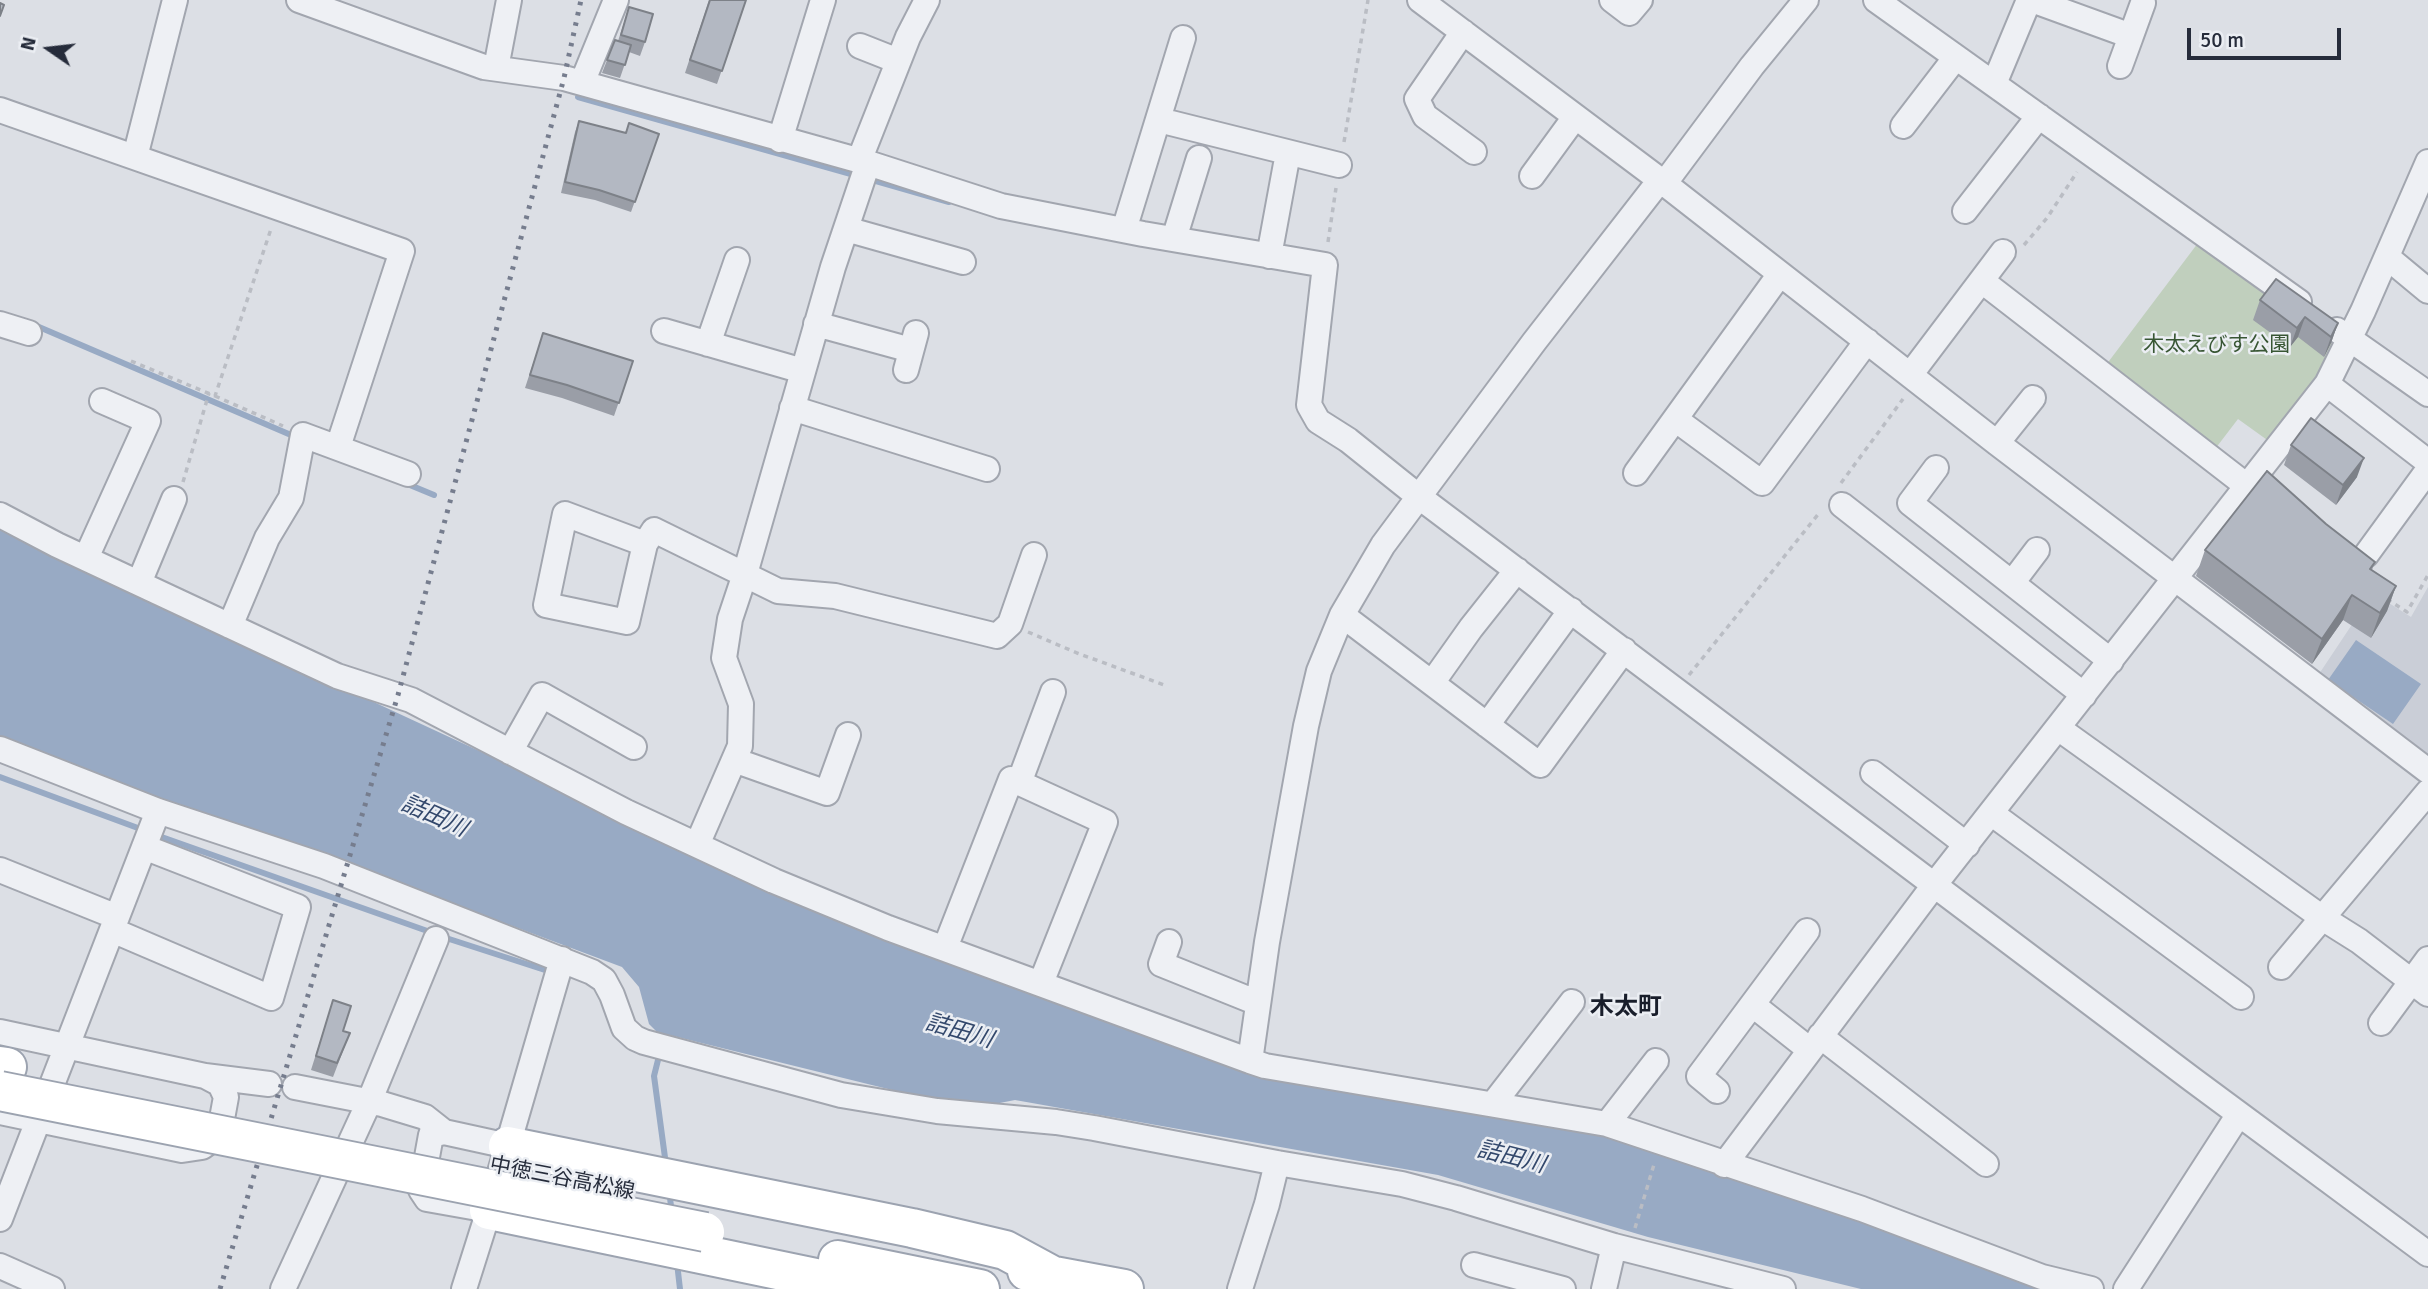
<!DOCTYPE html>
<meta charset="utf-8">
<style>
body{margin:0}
#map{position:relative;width:2428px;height:1289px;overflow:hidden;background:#dcdfe5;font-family:Signika,sans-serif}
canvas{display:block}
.north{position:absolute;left:14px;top:14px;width:70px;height:70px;-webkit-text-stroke:5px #ebeef3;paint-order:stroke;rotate:284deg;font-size:19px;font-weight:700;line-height:28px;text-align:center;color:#262c3b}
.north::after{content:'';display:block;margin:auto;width:24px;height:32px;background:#262c3b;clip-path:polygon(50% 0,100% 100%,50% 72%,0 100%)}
.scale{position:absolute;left:2187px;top:28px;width:154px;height:32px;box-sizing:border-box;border:4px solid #262c3b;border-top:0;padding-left:9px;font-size:21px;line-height:24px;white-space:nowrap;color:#262c3b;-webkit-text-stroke:5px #ebeef3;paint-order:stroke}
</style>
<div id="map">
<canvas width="2428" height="1289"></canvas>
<div class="north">N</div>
<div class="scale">50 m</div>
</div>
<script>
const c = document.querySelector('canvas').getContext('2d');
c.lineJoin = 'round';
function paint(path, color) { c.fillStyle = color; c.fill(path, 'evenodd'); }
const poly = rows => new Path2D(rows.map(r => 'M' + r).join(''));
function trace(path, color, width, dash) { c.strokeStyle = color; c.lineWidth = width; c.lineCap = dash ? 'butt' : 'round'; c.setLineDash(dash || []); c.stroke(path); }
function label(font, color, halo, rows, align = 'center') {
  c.font = font + ' Signika,"Noto Sans JP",sans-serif'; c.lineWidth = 5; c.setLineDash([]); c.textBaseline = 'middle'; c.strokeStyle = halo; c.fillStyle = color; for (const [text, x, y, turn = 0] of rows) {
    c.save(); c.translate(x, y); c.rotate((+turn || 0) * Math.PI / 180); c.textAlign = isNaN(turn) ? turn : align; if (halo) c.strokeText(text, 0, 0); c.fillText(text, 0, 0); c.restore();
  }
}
paint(poly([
 [2428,587,2428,759,2317,677,2373,593,2411,617]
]), '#caced7');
paint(poly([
 [2201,239,2341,342,2317,382,2270,442,2238,419,2212,453,2103,369]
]), '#c0cfbd');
paint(poly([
 [0,525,46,550,777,889,1262,1072,1605,1131,2074,1289,1861,1289,1648,1237,1438,1175,1015,1100,969,1109,657,1032,649,1024,639,987,622,967,336,860,116,784,0,742],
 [2356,640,2421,684,2393,724,2328,680]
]), '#98aac4');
trace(poly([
 [578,97,858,176],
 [869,179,949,202],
 [32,324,298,438],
 [405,483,434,495],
 [0,777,146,831],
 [156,835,433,933],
 [443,937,548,971],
 [660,1052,654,1076,666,1165],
 [669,1190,672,1214],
 [677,1263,680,1289]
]), '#98aac4', 6);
const minor = poly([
 [299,0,484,67,564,78,868,163,1001,206,1143,234,1325,265,1309,405,1318,421,1348,440,1418,496,2193,1080,2428,1254],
 [1420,0,1660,180,1997,443,2428,771],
 [1612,0,1629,13,1640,0],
 [1876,0,2299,302],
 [2032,0,2131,36,2120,66],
 [1463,32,1417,99,1425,116,1474,152],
 [2131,36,2143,3],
 [860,46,898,61],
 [496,68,509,0],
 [582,83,616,0],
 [1994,84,2029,0],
 [0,110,402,251,338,447],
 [1159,120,1339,165],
 [1903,126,1956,57],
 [780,140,823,0],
 [135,157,175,0],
 [859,161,908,37,927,0],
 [1532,176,1575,117],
 [1664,184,1752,66,1806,0],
 [1965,211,2039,116],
 [846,229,963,262],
 [1124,230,1183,38],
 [1174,239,1199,158],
 [1269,256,1288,153],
 [2387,257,2428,291],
 [1982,281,2247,486],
 [0,324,29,333],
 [816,324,911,350],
 [2337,330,2428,394],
 [664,331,803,371],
 [708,344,737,260],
 [906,370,916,333],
 [1910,375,2003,252],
 [2327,384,2428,462],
 [792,408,987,469],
 [1675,419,1762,483,1867,341],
 [1997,443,2033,398],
 [1936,468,1910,503,2111,661],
 [1636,473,1780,274],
 [1842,505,2084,695],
 [0,515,57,545,337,676,411,700,626,812,774,881,888,928,1250,1061,1265,1066,1607,1124,1862,1209,2042,1277,2091,1289],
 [645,544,627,622,546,605,565,514,645,544,654,530,778,591,835,596,997,636,1010,624,1034,555],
 [2366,555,2428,470],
 [86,558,148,421,102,401],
 [139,583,174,499],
 [2012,583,2037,550],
 [1342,615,1540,765,1624,650],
 [230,626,267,538,291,498,303,435,408,474],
 [1432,683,1471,628,1517,570],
 [1487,725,1571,610],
 [2058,728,2324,919,2359,941,2428,994],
 [0,749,158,811,324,866,592,972,604,980,612,995,624,1028,635,1038,644,1042,841,1095,937,1111,1056,1122,1094,1128,1277,1163,1402,1184,1456,1198,1614,1246,1783,1289],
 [510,752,542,695,634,747],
 [734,760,827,793,848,735],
 [1873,773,1967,845],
 [1019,783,1053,692],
 [1991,813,2241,997],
 [697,845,740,746,741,704,724,658,730,619,745,574,833,267,868,163],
 [0,870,117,917],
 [112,930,271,998,298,907,144,847],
 [1169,942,1161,964,1258,1003],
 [945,948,1011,779,1105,822,1041,983],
 [2281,967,2428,792],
 [1753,1005,1810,1050],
 [2381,1023,2428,959],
 [0,1032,205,1076,220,1084,226,1097,219,1135,202,1147,182,1150,0,1112],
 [1820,1036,1986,1164],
 [1250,1061,1267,942,1306,726,1319,671,1342,615,1383,545,1534,342,1660,180],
 [205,1076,269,1084],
 [295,1087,382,1104,425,1117,444,1132],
 [1717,1091,1699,1076,1807,931],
 [1493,1104,1572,1002],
 [1607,1124,1656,1061],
 [1724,1165,1935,884,2327,384,2363,311,2428,162],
 [489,1210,427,1199,421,1190,431,1135,444,1132,508,1146],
 [0,1219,158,811],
 [1474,1265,1563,1289],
 [0,1266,52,1289],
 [283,1289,369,1102,436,939],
 [464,1289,489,1210,562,959],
 [1240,1289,1267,1204,1277,1163],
 [1604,1289,1614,1246],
 [2126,1289,2239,1114]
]);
const primary = poly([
 [0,1066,7,1067],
 [508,1146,912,1228,1005,1250,1053,1276],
 [489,1210,869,1289],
 [838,1260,980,1289],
 [1027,1271,1124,1289]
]);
trace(minor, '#a2a6af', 28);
trace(primary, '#9ca3b0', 42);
trace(poly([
 [1344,142,1368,0],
 [1328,242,1336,188],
 [2024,245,2047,218,2077,172],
 [131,361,215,396,271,229],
 [215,396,283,426],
 [183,482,209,393],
 [1841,483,1903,399],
 [2387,599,2407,612,2428,575],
 [1028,632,1077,653,1167,686],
 [1689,675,1820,512],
 [1635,1228,1655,1161]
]), '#babdc4', 3.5, [5, 5]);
trace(minor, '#eef0f4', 24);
trace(primary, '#fff', 38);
trace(poly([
 [220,1289,398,695,564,78,581,0]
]), '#767d8e', 5, [3.5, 7]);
const primaryBridge = poly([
 [0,1091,705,1232]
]);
trace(primaryBridge, '#9ca3b0', 42, []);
trace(primaryBridge, '#fff', 38);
paint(poly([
 [709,0,746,0,717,84,685,73],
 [629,7,645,42,640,56,629,52,620,78,602,73,615,40,618,41],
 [579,121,626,133,659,134,631,212,595,200,561,193,575,132],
 [2260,300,2338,323,2331,343,2324,357,2298,337,2290,347,2253,320],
 [543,333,633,361,614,416,562,398,525,388],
 [2291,445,2357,477,2336,505,2284,465],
 [2326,524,2375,562,2372,570,2396,586,2387,611,2371,638,2343,620,2312,664,2196,576,2205,550],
 [333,1000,343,1031,350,1033,333,1077,311,1070]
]), '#9a9ea7');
paint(poly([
 [2305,317,2298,337,2290,347,2297,328],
 [2338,323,2331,343,2324,357,2331,337],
 [2364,458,2357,477,2336,505,2343,485],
 [2396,586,2387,611,2371,638,2380,613],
 [2352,595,2343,620,2312,664,2322,639]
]), '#7d8188');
const building = poly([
 [710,0,746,0,722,71,690,60,710,0],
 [0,3,4,5,0,16,0,3],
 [629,7,653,14,645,42,621,35,629,7],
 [615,40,631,45,625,65,607,60,615,40],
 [579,121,626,133,629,123,659,134,635,202,599,190,565,182,579,121],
 [2276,279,2338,323,2331,337,2305,317,2297,328,2260,300,2276,279],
 [543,333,633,361,619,403,567,385,530,375,543,333],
 [2311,418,2364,458,2343,485,2291,445,2311,418],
 [2267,471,2326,524,2375,562,2370,569,2396,586,2380,613,2352,595,2322,639,2205,550,2267,471],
 [333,1000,351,1006,343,1031,350,1033,337,1063,316,1056,333,1000]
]);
paint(building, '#b3b8c2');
trace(building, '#7d8188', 2);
label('21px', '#385634', '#ebeef3', [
 ["木太えびす公園",2217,345]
]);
label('21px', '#262c3b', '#ebeef3', [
 ["中徳三谷高松線",562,1179,11]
]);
label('italic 23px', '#33486c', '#ebeef3', [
 ["詰田川",434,817,24],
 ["詰田川",959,1032,16],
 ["詰田川",1511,1158,14]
]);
label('bold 24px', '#191e2b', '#ebeef3', [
 ["木太町",1626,1008]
]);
</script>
